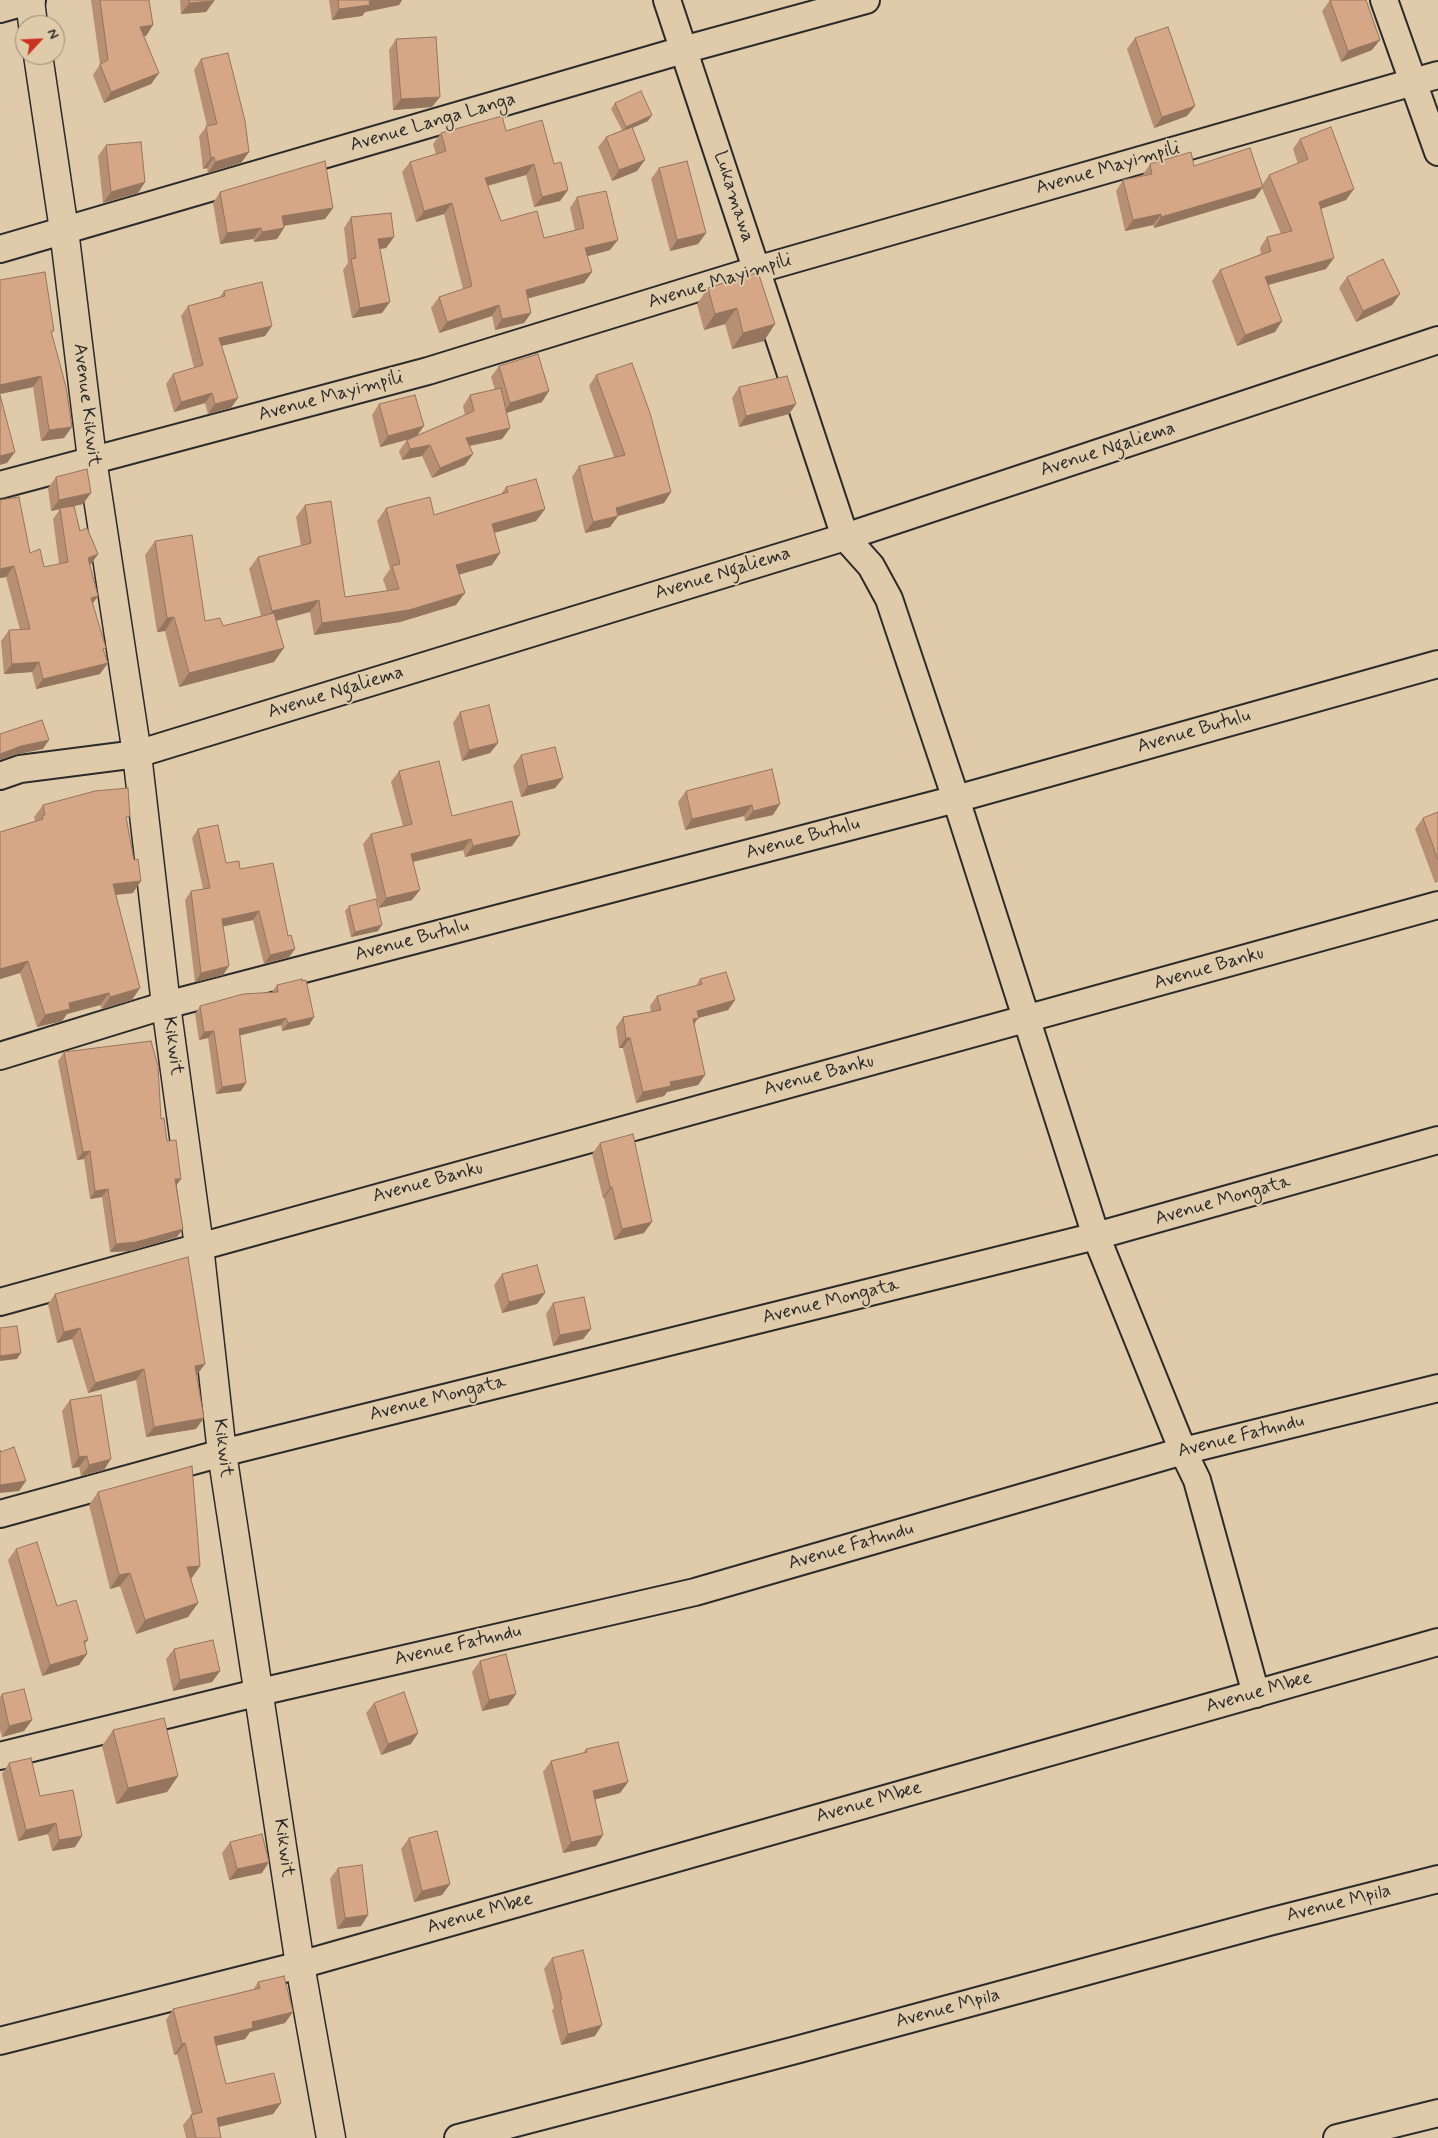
<!DOCTYPE html>
<style>
body{margin:0}
#map{position:relative;width:1438px;height:2138px;overflow:hidden;background:#dfcbaa;font-family:Mynerve,sans-serif}
canvas{display:block}
.north{position:absolute;left:15px;top:15px;width:50px;height:50px;box-sizing:border-box;background:#dfcbaa;border:1px solid #978b77;border-radius:50%;rotate:65deg;font-size:14px;font-weight:700;line-height:20px;text-align:center;color:#2b2b2b}
.north::after{content:'';display:block;margin:auto;width:18px;height:22px;background:#c8321e;clip-path:polygon(50% 0,100% 100%,50% 72%,0 100%)}
</style>
<div id="map">
<canvas width="1438" height="2138"></canvas>
<div class="north">N</div>
</div>
<script>
const c = document.querySelector('canvas').getContext('2d');
c.lineJoin = 'round';
const poly = rows => new Path2D(rows.map(r => 'M' + r).join(''));
function trace(path, color, width, dash) { c.strokeStyle = color; c.lineWidth = width; c.lineCap = dash ? 'butt' : 'round'; c.setLineDash(dash || []); c.stroke(path); }
function paint(path, color) { c.fillStyle = color; c.fill(path, 'evenodd'); }
function label(font, color, halo, rows, align = 'center') {
  c.font = font + ' Mynerve,sans-serif'; c.lineWidth = 4; c.setLineDash([]); c.textBaseline = 'middle'; c.strokeStyle = halo; c.fillStyle = color; for (const [text, x, y, turn = 0] of rows) {
    c.save(); c.translate(x, y); c.rotate((+turn || 0) * Math.PI / 180); c.textAlign = isNaN(turn) ? turn : align; if (halo) c.strokeText(text, 0, 0); c.fillText(text, 0, 0); c.restore();
  }
}
const street = poly([
 [667,0,845,537,871,566,889,599,956,799,1096,1236,1183,1451,1197,1480,1256,1694],
 [1384,0,1438,152],
 [0,9,32,0],
 [0,249,683,50,866,0],
 [0,485,428,371,756,270,1438,75],
 [0,776,20,769,137,754,845,537,1438,340],
 [0,1056,166,1005,956,799,1438,664],
 [0,1302,1438,905],
 [0,1514,222,1453,1096,1236,1438,1140],
 [0,1756,260,1692,695,1592,1183,1451,1438,1388],
 [0,2041,300,1965,1438,1642],
 [458,2138,796,2050,1269,1922,1438,1879],
 [1337,2138,1438,2113]
]);
const secondary = poly([
 [30,0,33,25],
 [38,55,64,230,92,459,137,754,166,1005,199,1246,222,1453,300,1965,331,2138]
]);
trace(street, '#2b2b2b', 30);
trace(secondary, '#2b2b2b', 31);
trace(street, '#dfcbaa', 26);
trace(secondary, '#dfcbaa', 28);
paint(poly([
 [91,0,149,0,153,25,146,36,144,36,159,73,151,84,104,103,93,75,100,64],
 [180,0,214,0,214,1,206,12,181,14],
 [329,0,402,0,399,5,365,12,362,16,332,20],
 [1330,0,1372,50,1341,62,1322,11],
 [1135,38,1187,116,1154,128,1127,49],
 [396,39,432,107,393,110,389,50],
 [201,59,249,152,241,163,208,173,207,168,203,169,199,136,207,126,194,70],
 [615,103,648,121,632,128,637,171,612,181,598,147,606,137,622,130,611,109],
 [506,131,554,164,568,190,560,201,534,207,526,175,488,186,501,221,544,238,575,230,570,208,577,197,610,250,587,256,584,283,528,298,531,313,524,323,495,330,492,316,439,333,431,308,439,297,463,289,444,214,416,222,402,172,410,162,436,154,433,144,441,133],
 [1300,139,1346,200,1321,209,1326,269,1268,285,1282,321,1275,332,1237,346,1212,281,1220,270,1261,254,1260,248,1267,237,1281,234,1262,188,1255,198,1154,228,1153,225,1125,231,1116,191,1123,180,1142,176,1150,164,1194,166,1262,185,1269,175,1298,164,1293,149],
 [106,145,145,182,138,193,103,203,98,156],
 [659,168,706,233,698,244,670,251,651,179],
 [220,192,333,208,325,219,284,226,277,239,254,242,253,239,220,244,213,203],
 [351,217,394,237,386,248,380,249,382,313,352,318,343,270,348,263,344,228],
 [758,272,764,341,732,349,725,324,704,330,697,304,708,288],
 [1347,277,1400,294,1392,305,1356,322,1339,288],
 [224,291,265,336,221,346,231,408,208,414,205,403,174,412,166,384,173,374,194,368,181,316,188,306,219,298],
 [54,331,52,334,64,438,41,441,33,387,0,394],
 [499,366,542,402,506,413,510,428,502,439,470,446,465,465,432,478,422,456,402,460,399,451,407,440,380,447,372,415,379,404,418,435,465,415,463,406,470,395,495,390,491,377],
 [596,375,671,492,664,503,618,516,610,527,585,533,572,477,579,466,614,457,589,386],
 [739,387,796,404,789,414,739,427,732,398],
 [56,477,83,504,74,506,80,531,98,554,91,564,90,565,98,596,92,604,104,651,100,674,36,689,32,672,4,674,1,641,9,630,20,630,6,577,0,578,0,500,30,553,44,567,59,564,53,519,60,509,51,511,48,488],
 [506,487,545,509,536,521,494,533,500,553,492,565,459,574,456,605,400,622,314,635,310,612,276,621,274,662,179,687,165,631,157,632,145,555,155,541,205,621,223,626,261,616,249,569,258,557,301,546,296,517,305,505,345,597,387,591,383,579,390,569,377,521,386,508,434,515,501,494],
 [460,712,498,743,490,753,462,761,453,723],
 [521,755,563,778,555,788,521,797,513,766],
 [772,769,773,815,745,821,744,816,685,830,678,802,686,791],
 [399,771,452,816,512,846,465,857,463,850,413,862,412,900,379,908,363,844,371,834,403,826,391,782],
 [43,805,127,821,133,893,116,895,132,1000,102,1009,100,1005,67,1014,62,1021,37,1027,20,973,0,979,0,832,35,821,34,817],
 [1438,812,1438,882,1435,883,1415,829,1423,818],
 [198,829,226,863,240,869,288,936,295,949,289,957,264,964,253,920,223,926,223,975,195,982,185,900,191,891,203,889,192,838],
 [349,906,378,931,351,937,345,911],
 [700,979,735,1000,728,1010,698,1018,694,1024,705,1075,698,1085,667,1092,664,1096,636,1103,623,1048,619,1048,616,1027,623,1017,651,1012,650,1006,657,996,696,986],
 [277,985,314,1017,309,1025,282,1031,281,1025,240,1035,241,1091,216,1094,208,1038,199,1040,195,1014,200,1006,272,992],
 [64,1052,161,1119,167,1141,176,1185,177,1237,130,1251,110,1252,102,1197,90,1199,84,1159,77,1160,58,1061],
 [600,1143,644,1233,614,1240,604,1198,603,1198,592,1154],
 [502,1274,537,1304,502,1313,494,1285],
 [55,1294,197,1375,196,1375,196,1429,146,1437,136,1380,88,1393,72,1339,57,1343,48,1304],
 [553,1303,591,1329,583,1339,553,1346,546,1314],
 [70,1400,104,1470,81,1476,79,1467,72,1468,62,1411],
 [98,1492,200,1566,191,1579,198,1603,188,1617,136,1634,120,1586,110,1589,89,1505],
 [16,1549,57,1606,88,1640,85,1644,87,1654,79,1665,42,1676,8,1560],
 [174,1649,220,1671,212,1682,173,1691,166,1659],
 [480,1661,516,1694,508,1705,482,1711,472,1672],
 [2,1694,32,1720,24,1731,2,1737,0,1730,0,1697],
 [374,1703,411,1744,381,1755,366,1713],
 [113,1730,178,1776,167,1792,116,1804,102,1746],
 [586,1749,628,1782,620,1793,595,1799,603,1835,596,1846,563,1853,543,1772,551,1761,583,1753],
 [9,1763,40,1796,82,1836,75,1847,52,1851,48,1834,18,1841,2,1774],
 [409,1838,450,1884,442,1895,414,1902,401,1849],
 [230,1842,262,1873,229,1880,222,1853],
 [338,1868,368,1915,361,1926,337,1929,330,1879],
 [552,1958,595,2036,561,2045,552,2010,554,2008,544,1969],
 [258,1982,285,2023,250,2032,245,2039,216,2046,226,2084,281,2103,273,2114,219,2127,221,2138,186,2138,183,2125,191,2115,192,2114,177,2054,174,2055,166,2020,173,2009,253,1990]
]), '#b79074');
paint(poly([
 [376,0,402,0,399,5,365,12,362,16,332,20,339,9],
 [214,1,206,12,181,14,189,3],
 [153,25,146,36,132,38,140,27],
 [1380,40,1372,50,1341,62,1348,51],
 [159,73,151,84,104,103,111,92],
 [440,97,432,107,393,110,401,99],
 [1195,106,1187,116,1154,128,1162,117],
 [652,115,648,121,623,132,626,127],
 [249,152,241,163,208,173,215,162],
 [214,157,207,168,203,169,211,158],
 [645,160,637,171,612,181,619,170],
 [534,164,526,175,477,188,485,178],
 [145,182,138,193,103,203,111,192],
 [1263,187,1255,198,1154,228,1161,217],
 [1354,189,1346,200,1312,212,1319,202],
 [568,190,560,201,534,207,542,197],
 [452,203,444,214,416,222,424,211],
 [333,208,325,219,275,227,282,216],
 [1161,214,1153,225,1125,231,1133,220],
 [261,228,253,239,220,244,227,233],
 [284,228,277,239,254,242,262,232],
 [706,233,698,244,670,251,677,240],
 [394,237,386,248,370,250,378,239],
 [618,240,610,250,577,259,585,248],
 [1334,258,1326,269,1257,288,1265,277],
 [592,272,584,283,519,301,526,290],
 [1400,294,1392,305,1356,322,1363,311],
 [390,302,382,313,352,318,360,308],
 [499,305,492,316,439,333,447,322],
 [737,308,725,324,704,330,715,314],
 [531,313,524,323,495,330,502,319],
 [1282,321,1275,332,1237,346,1245,335],
 [775,324,764,341,732,349,743,333],
 [272,326,265,336,212,348,219,338],
 [41,376,33,387,0,394,0,385],
 [549,391,542,402,503,414,510,403],
 [212,393,205,403,174,412,181,402],
 [238,398,231,408,208,414,215,404],
 [796,404,789,414,739,427,746,416],
 [424,426,416,437,380,447,388,436],
 [72,427,64,438,41,441,49,430],
 [510,428,502,439,458,448,466,438],
 [430,445,422,456,402,460,410,449],
 [15,452,7,463,0,465,0,456],
 [473,454,465,465,432,478,440,468],
 [671,492,664,503,618,516,610,527,585,533,593,522,616,508],
 [91,493,83,504,51,511,59,500],
 [545,509,536,521,483,536,492,524],
 [500,553,492,565,448,578,456,565],
 [98,554,91,564,80,569,88,558],
 [14,566,6,577,0,578,0,569],
 [465,593,456,605,400,622,314,635,322,623],
 [98,596,90,607,91,598],
 [319,600,310,612,263,624,272,611],
 [174,617,165,631,157,632,167,618],
 [284,648,274,662,179,687,189,673],
 [39,662,32,672,4,674,12,664],
 [108,663,100,674,36,689,43,679],
 [49,740,43,749,15,755,0,760,0,754,21,746],
 [498,743,490,753,462,761,469,750],
 [563,778,555,788,521,797,528,786],
 [780,804,773,815,745,821,753,811],
 [752,805,744,816,685,830,692,819],
 [520,835,512,846,465,857,473,846],
 [471,839,463,850,403,864,411,854],
 [141,881,133,893,105,896,113,884],
 [420,890,412,900,379,908,386,898],
 [259,911,253,920,216,928,222,919],
 [382,925,378,931,351,937,355,932],
 [295,949,289,957,264,964,270,955],
 [28,961,20,973,0,979,0,969],
 [229,966,223,975,195,982,201,973],
 [140,988,132,1000,102,1009,110,997],
 [109,993,100,1005,67,1014,62,1021,37,1027,45,1015,69,1003],
 [735,1000,728,1010,698,1018,692,1028,686,1029,697,1011],
 [314,1017,309,1025,282,1031,288,1023],
 [286,1018,281,1025,234,1037,239,1029],
 [214,1031,208,1038,199,1040,204,1032],
 [626,1038,630,1038,623,1048,619,1048],
 [705,1075,698,1085,667,1092,664,1096,636,1103,643,1092,670,1082],
 [246,1083,241,1091,216,1094,222,1087],
 [90,1151,84,1159,77,1160,83,1152],
 [175,1179,181,1179,175,1187],
 [610,1187,612,1187,604,1198,603,1198],
 [108,1189,102,1197,90,1199,95,1191],
 [652,1222,644,1233,614,1240,622,1229],
 [183,1229,177,1237,130,1251,110,1252,116,1244],
 [545,1293,537,1304,502,1313,509,1302],
 [80,1328,72,1339,57,1343,64,1332],
 [591,1329,583,1339,553,1346,560,1335],
 [21,1353,17,1359,0,1361,0,1356],
 [205,1364,197,1375,187,1377,195,1366],
 [144,1369,136,1380,88,1393,95,1383],
 [204,1418,196,1429,146,1437,154,1427],
 [87,1456,79,1467,72,1468,79,1457],
 [111,1459,104,1470,81,1476,89,1465],
 [26,1481,19,1491,0,1493,0,1485],
 [200,1566,191,1579,187,1567],
 [130,1573,120,1586,110,1589,119,1575],
 [198,1603,188,1617,136,1634,145,1620],
 [87,1654,79,1665,42,1676,50,1665],
 [220,1671,212,1682,173,1691,180,1680],
 [516,1694,508,1705,482,1711,489,1700],
 [32,1720,24,1731,2,1737,9,1726],
 [418,1733,411,1744,381,1755,388,1744],
 [178,1776,167,1792,116,1804,128,1788],
 [628,1782,620,1793,585,1802,593,1791],
 [56,1823,48,1834,18,1841,26,1830],
 [603,1835,596,1846,563,1853,571,1842],
 [82,1836,75,1847,52,1851,59,1840],
 [269,1862,262,1873,229,1880,237,1869],
 [450,1884,442,1895,414,1902,422,1891],
 [368,1915,361,1926,337,1929,345,1918],
 [293,2012,285,2023,250,2032,245,2039,206,2048,214,2037,252,2022],
 [602,2025,595,2036,561,2045,568,2034],
 [185,2043,177,2054,174,2055,182,2044],
 [281,2103,273,2114,209,2129,217,2118]
]), '#95755e');
const building = poly([
 [100,0,149,0,153,25,140,27,159,73,111,92,100,64,108,60,100,0],
 [189,0,214,0,214,1,189,3,189,0],
 [338,0,376,0,369,1,370,5,339,9,338,0],
 [1330,0,1366,0,1380,40,1348,51,1330,0],
 [1168,27,1195,106,1162,117,1135,38,1168,27],
 [436,37,440,97,401,99,396,39,436,37],
 [228,53,245,121,249,152,215,162,214,157,211,158,206,126,217,124,201,59,228,53],
 [641,91,652,115,626,127,615,103,641,91],
 [502,116,506,131,542,120,554,164,561,162,568,190,542,197,534,164,485,178,501,221,537,211,544,238,584,228,577,197,606,191,618,240,585,248,592,272,526,290,531,313,502,319,499,305,447,322,439,297,472,286,452,203,424,211,410,162,446,151,441,133,502,116],
 [632,127,645,160,619,170,606,137,632,127],
 [1331,127,1354,189,1319,202,1334,258,1265,277,1282,321,1245,335,1220,270,1271,251,1267,237,1292,231,1269,175,1308,159,1300,139,1331,127],
 [141,142,145,182,111,192,106,145,141,142],
 [1250,148,1263,187,1161,217,1161,214,1133,220,1123,180,1152,174,1150,164,1191,152,1194,166,1250,148],
 [325,161,333,208,282,216,284,228,262,232,261,228,227,233,220,192,325,161],
 [687,161,706,233,677,240,659,168,687,161],
 [391,213,394,237,378,239,390,302,360,308,351,259,356,258,351,217,391,213],
 [1383,259,1400,294,1363,311,1347,277,1383,259],
 [45,272,54,331,51,331,66,387,72,427,49,430,41,376,0,385,0,280,45,272],
 [758,272,775,324,743,333,737,308,715,314,708,288,758,272],
 [262,282,272,326,219,338,238,398,215,404,212,393,181,402,173,374,203,365,188,306,225,296,224,291,262,282],
 [538,354,549,391,510,403,499,366,538,354],
 [632,363,650,413,671,492,616,508,618,516,593,522,579,466,625,455,596,375,632,363],
 [787,376,796,404,746,416,739,387,787,376],
 [501,388,510,428,466,438,473,454,440,468,430,445,410,449,407,440,474,411,470,395,501,388],
 [0,395,15,452,0,456,0,395],
 [415,395,424,426,388,436,379,404,415,395],
 [87,469,91,493,59,500,56,477,87,469],
 [536,479,545,509,492,524,500,553,456,565,465,593,409,610,322,623,319,600,272,611,258,557,311,543,305,505,331,501,345,597,399,589,392,566,400,564,386,508,430,497,434,515,508,492,506,487,536,479],
 [19,497,30,553,40,549,44,567,68,562,60,508,74,506,80,531,87,528,98,554,88,558,98,596,91,598,106,648,103,649,108,663,43,679,39,662,12,664,9,630,30,629,14,566,0,569,0,500,19,497],
 [192,535,205,621,220,618,223,626,274,613,284,648,189,673,174,617,167,618,155,541,192,535],
 [489,705,498,743,469,750,460,712,489,705],
 [42,720,49,740,21,746,0,754,0,734,42,720],
 [555,747,563,778,528,786,521,755,555,747],
 [439,761,452,816,512,801,520,835,473,846,471,839,411,854,420,890,386,898,371,834,412,824,399,771,439,761],
 [772,769,780,804,753,811,752,805,692,819,686,791,772,769],
 [128,788,130,816,126,817,134,860,138,859,141,881,113,884,140,988,110,997,109,993,69,1003,70,1009,45,1015,28,961,0,969,0,832,43,819,42,815,45,815,43,805,95,791,128,788],
 [1438,812,1438,860,1423,818,1438,812],
 [218,825,226,863,239,861,240,869,273,863,288,936,291,935,295,949,270,955,259,911,222,919,229,966,201,973,191,891,210,888,198,829,218,825],
 [376,899,382,925,355,932,349,906,376,899],
 [726,972,735,1000,697,1011,699,1018,693,1019,705,1075,670,1082,671,1086,643,1092,630,1038,626,1038,623,1017,661,1010,657,996,702,984,700,979,726,972],
 [302,979,302,981,306,980,314,1017,288,1023,286,1018,239,1029,246,1083,222,1087,214,1031,204,1032,200,1006,243,994,278,992,277,985,302,979],
 [151,1041,158,1066,161,1119,164,1118,167,1141,176,1140,181,1179,175,1179,183,1229,136,1242,116,1244,108,1189,95,1191,90,1151,83,1152,64,1052,151,1041],
 [633,1134,652,1222,622,1229,612,1187,610,1187,600,1143,633,1134],
 [188,1257,205,1364,195,1366,204,1418,154,1427,144,1369,95,1383,80,1328,64,1332,55,1294,188,1257],
 [537,1265,545,1293,509,1302,502,1274,537,1265],
 [584,1297,591,1329,560,1335,553,1303,584,1297],
 [17,1326,21,1353,0,1356,0,1328,17,1326],
 [101,1395,111,1459,89,1465,87,1456,79,1457,70,1400,101,1395],
 [14,1447,26,1481,0,1485,0,1450,1,1452,14,1447],
 [192,1466,200,1566,187,1567,198,1603,145,1620,130,1573,119,1575,98,1492,192,1466],
 [37,1542,57,1606,76,1600,88,1640,84,1641,87,1654,50,1665,16,1549,37,1542],
 [213,1640,220,1671,180,1680,174,1649,213,1640],
 [506,1654,516,1694,489,1700,480,1661,506,1654],
 [24,1689,32,1720,9,1726,2,1694,24,1689],
 [404,1692,418,1733,388,1744,374,1703,404,1692],
 [164,1718,178,1776,128,1788,113,1730,164,1718],
 [618,1742,628,1782,593,1791,603,1835,571,1842,551,1761,587,1752,586,1749,618,1742],
 [31,1758,40,1796,73,1790,82,1836,59,1840,56,1823,26,1830,9,1763,31,1758],
 [437,1831,450,1884,422,1891,409,1838,437,1831],
 [262,1834,269,1862,237,1869,230,1842,262,1834],
 [362,1865,368,1915,345,1918,338,1868,362,1865],
 [583,1950,602,2025,568,2034,560,1999,562,1999,552,1958,583,1950],
 [284,1976,293,2012,252,2022,253,2028,214,2037,226,2084,274,2073,281,2103,217,2118,221,2138,196,2138,191,2115,202,2112,185,2043,182,2044,173,2009,260,1988,258,1982,284,1976]
]);
paint(building, '#d5a787');
trace(building, '#95755e', 1);
label('19px', '#2b2b2b', '#dfcbaa', [
 ["Avenue Langa Langa",433,123,-16],
 ["Avenue Mayimpili",1108,169,-16],
 ["Lukamawa",733,197,72],
 ["Avenue Mayimpili",720,282,-17],
 ["Avenue Mayimpili",331,397,-15],
 ["Avenue Kikwit",86,405,83],
 ["Avenue Ngaliema",1108,450,-18],
 ["Avenue Ngaliema",723,574,-17],
 ["Avenue Ngaliema",336,693,-17],
 ["Avenue Butulu",1194,732,-16],
 ["Avenue Butulu",803,839,-15],
 ["Avenue Butulu",412,941,-15],
 ["Avenue Banku",1209,969,-16],
 ["Kikwit",172,1046,82],
 ["Avenue Banku",819,1076,-15],
 ["Avenue Banku",428,1183,-15],
 ["Avenue Mongata",1223,1201,-16],
 ["Avenue Mongata",831,1302,-14],
 ["Avenue Mongata",438,1399,-14],
 ["Avenue Fatundu",1241,1437,-14],
 ["Kikwit",222,1448,83],
 ["Avenue Fatundu",851,1547,-16],
 ["Avenue Fatundu",458,1646,-13],
 ["Avenue Mbee",1259,1693,-16],
 ["Avenue Mbee",869,1803,-16],
 ["Kikwit",283,1848,82],
 ["Avenue Mpila",1339,1904,-14],
 ["Avenue Mbee",480,1914,-16],
 ["Avenue Mpila",948,2009,-15]
]);
</script>
